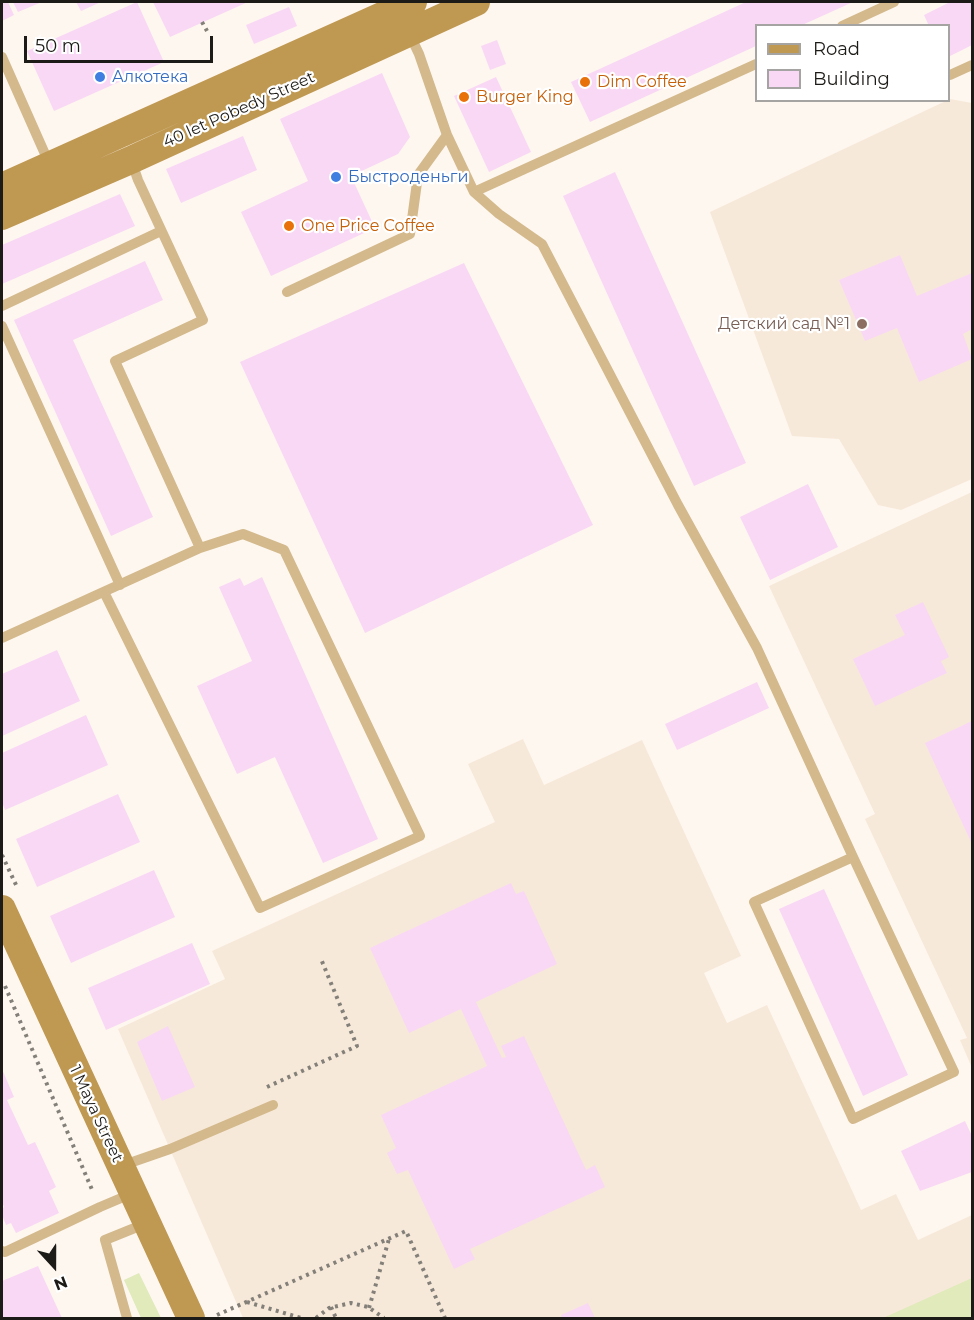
<!DOCTYPE html>
<meta charset="utf-8">
<style>
body{margin:0}
#map{position:relative;width:974px;height:1320px;overflow:hidden;background:#fef7ef;font-family:Montserrat,sans-serif}
canvas{display:block}
.frame{position:absolute;inset:0;border:3px solid #1d1b17;pointer-events:none}
.legend{position:absolute;left:755px;top:24px;width:195px;height:78px;box-sizing:border-box;background:#fff;border:2px solid #a5a4a2;margin:0;padding:8px 10px;list-style:none;font-size:18px;color:#1d1b17}
.legend li{display:flex;align-items:center;gap:12px;height:30px}
.legend b{width:30px;border:2px solid #a5a4a2}
.north{position:absolute;left:24px;top:1236px;width:60px;height:60px;-webkit-text-stroke:4px #fff;paint-order:stroke;rotate:159deg;font-size:16px;font-weight:700;line-height:24px;text-align:center;color:#1d1b17}
.north::after{content:'';display:block;margin:auto;width:21px;height:27px;background:#1d1b17;clip-path:polygon(50% 0,100% 100%,50% 72%,0 100%)}
.scale{position:absolute;left:24px;top:36px;width:189px;height:27px;box-sizing:border-box;border:3px solid #1d1b17;border-top:0;padding-left:8px;font-size:18px;line-height:21px;white-space:nowrap;color:#1d1b17;-webkit-text-stroke:4px #fff;paint-order:stroke}
</style>
<div id="map">
<canvas width="974" height="1320"></canvas>
<div class="frame"></div>
<ul class="legend">
<li><b style="height:8px;background:#bf9852"></b>Road</li>
<li><b style="height:16px;background:#f9d8f5"></b>Building</li>
</ul>
<div class="north">N</div>
<div class="scale">50 m</div>
</div>
<script>
const c = document.querySelector('canvas').getContext('2d');
c.lineJoin = 'round';
function paint(path, color) { c.fillStyle = color; c.fill(path, 'evenodd'); }
const poly = rows => new Path2D(rows.map(r => 'M' + r).join(''));
function trace(path, color, width, dash) { c.strokeStyle = color; c.lineWidth = width; c.lineCap = dash ? 'butt' : 'round'; c.setLineDash(dash || []); c.stroke(path); }
function label(font, color, halo, rows, align = 'center') {
  c.font = font + ' Montserrat,sans-serif'; c.lineWidth = 4.5; c.setLineDash([]); c.textBaseline = 'middle'; c.strokeStyle = halo; c.fillStyle = color; for (const [text, x, y, turn = 0] of rows) {
    c.save(); c.translate(x, y); c.rotate((+turn || 0) * Math.PI / 180); c.textAlign = isNaN(turn) ? turn : align; if (halo) c.strokeText(text, 0, 0); c.fillText(text, 0, 0); c.restore();
  }
}
paint(poly([
 [950,99,972,103,972,479,901,510,878,505,839,439,792,436,710,212],
 [972,492,972,1068,960,1040,967,1038,865,819,875,814,769,586],
 [523,739,544,785,642,740,741,956,704,973,727,1023,767,1005,861,1210,896,1194,918,1240,972,1215,972,1318,243,1318,118,1029,225,979,212,951,495,822,468,764]
]), '#f7e9d9');
paint(poly([
 [139,1273,161,1318,141,1318,124,1280],
 [972,1278,972,1318,883,1318]
]), '#e0eabb');
paint(poly([
 [2,2,8,2,14,15,2,21],
 [13,2,42,2,18,12],
 [76,2,101,2,81,11],
 [137,2,164,62,54,111,27,51],
 [153,2,248,2,170,37],
 [746,2,853,2,800,26,756,26,756,46,590,122,571,82],
 [950,2,972,2,972,45,948,57,948,26,929,26,924,15],
 [289,7,297,26,254,44,246,25],
 [497,40,506,64,490,70,481,46],
 [382,73,410,137,398,154,351,176,375,228,271,276,241,212,308,181,280,119],
 [496,77,531,152,489,172,454,96],
 [243,136,257,170,181,203,166,169],
 [615,172,746,463,694,486,563,196],
 [120,194,135,226,2,284,2,245],
 [900,255,917,296,972,273,972,329,963,334,972,359,919,382,897,328,865,341,839,280],
 [145,261,163,300,73,340,153,517,111,536,14,320],
 [464,263,593,525,365,633,240,362],
 [808,484,838,547,770,580,740,517],
 [262,577,378,839,323,863,275,757,237,774,197,686,252,661,219,587,240,578,244,586],
 [923,602,949,657,941,661,947,673,875,706,853,659,905,635,895,615],
 [57,650,80,701,2,736,2,674],
 [757,682,769,708,677,750,665,724],
 [86,715,108,765,5,810,2,802,2,753],
 [972,721,972,844,925,743],
 [118,794,140,842,37,887,16,839],
 [154,870,175,917,71,963,50,916],
 [511,883,516,894,524,891,557,964,476,1002,502,1058,506,1057,501,1046,524,1036,586,1170,595,1165,605,1187,470,1249,475,1259,454,1269,408,1170,397,1174,387,1153,396,1148,381,1115,487,1066,461,1009,409,1033,370,948],
 [824,889,908,1075,863,1096,779,909],
 [192,943,210,984,106,1030,88,988],
 [168,1026,195,1087,162,1101,137,1042],
 [2,1069,14,1097,7,1100,28,1145,35,1142,56,1187,49,1191,59,1213,16,1233,11,1223,6,1225,2,1215,2,1209,4,1207,2,1202],
 [965,1121,972,1136,972,1172,920,1191,901,1151],
 [38,1266,62,1318,2,1318,2,1281],
 [588,1303,595,1318,562,1318,561,1315]
]), '#f9d8f5');
trace(poly([
 [202,22,207,31],
 [2,855,17,887],
 [5,986,93,1192],
 [267,1087,357,1046,321,959],
 [247,1302,301,1318],
 [331,1307,336,1318],
 [369,1308,389,1239],
 [217,1315,406,1231,445,1318],
 [316,1318,329,1308,351,1303,368,1307,384,1318]
]), '#837f79', 4, [3, 4.5]);
trace(poly([
 [842,26,894,2],
 [409,33,419,54,447,135,474,192,499,214,542,244,678,505,757,648,853,857,954,1072,853,1119,754,902,853,857],
 [2,57,49,163],
 [950,75,972,65],
 [474,192,756,64],
 [287,292,410,234,418,175,447,135],
 [2,306,161,231],
 [2,326,120,585],
 [104,592,260,908,420,836,284,550,243,534,200,548],
 [2,638,200,548,115,361,203,320,138,180,131,160],
 [121,1166,170,1149,273,1105],
 [2,1251,5,1252,100,1207,133,1193],
 [127,1318,105,1240,147,1223]
]), '#d3b98c', 10);
trace(poly([
 [2,187,413,2],
 [2,216,131,160,476,2],
 [2,909,191,1318]
]), '#bf9852', 28);
for (const [x, y, r, color] of [
 [100,77,6,"#3f7fe0"],
 [585,82,6,"#e8710a"],
 [464,97,6,"#e8710a"],
 [336,177,6,"#3f7fe0"],
 [289,226,6,"#e8710a"],
 [862,324,6,"#8d6e63"]
]) { const dot = new Path2D(); dot.arc(x, y, r, 0, 2 * Math.PI); c.fillStyle = color; c.fill(dot); trace(dot, '#fff', 2); }
label('16px', '#366cbe', '#fff', [
 ["Алкотека",112,77],
 ["Быстроденьги",348,177]
], 'left');
label('16px', '#c56008', '#fff', [
 ["Dim Coffee",597,82],
 ["Burger King",476,97],
 ["One Price Coffee",301,226]
], 'left');
label('16px', '#1d1b17', '#fff', [
 ["40 let Pobedy Street",239,110,-24],
 ["1 Maya Street",96,1114,65]
]);
label('16px', '#785e54', '#fff', [
 ["Детский сад №1",850,324]
], 'right');
</script>
